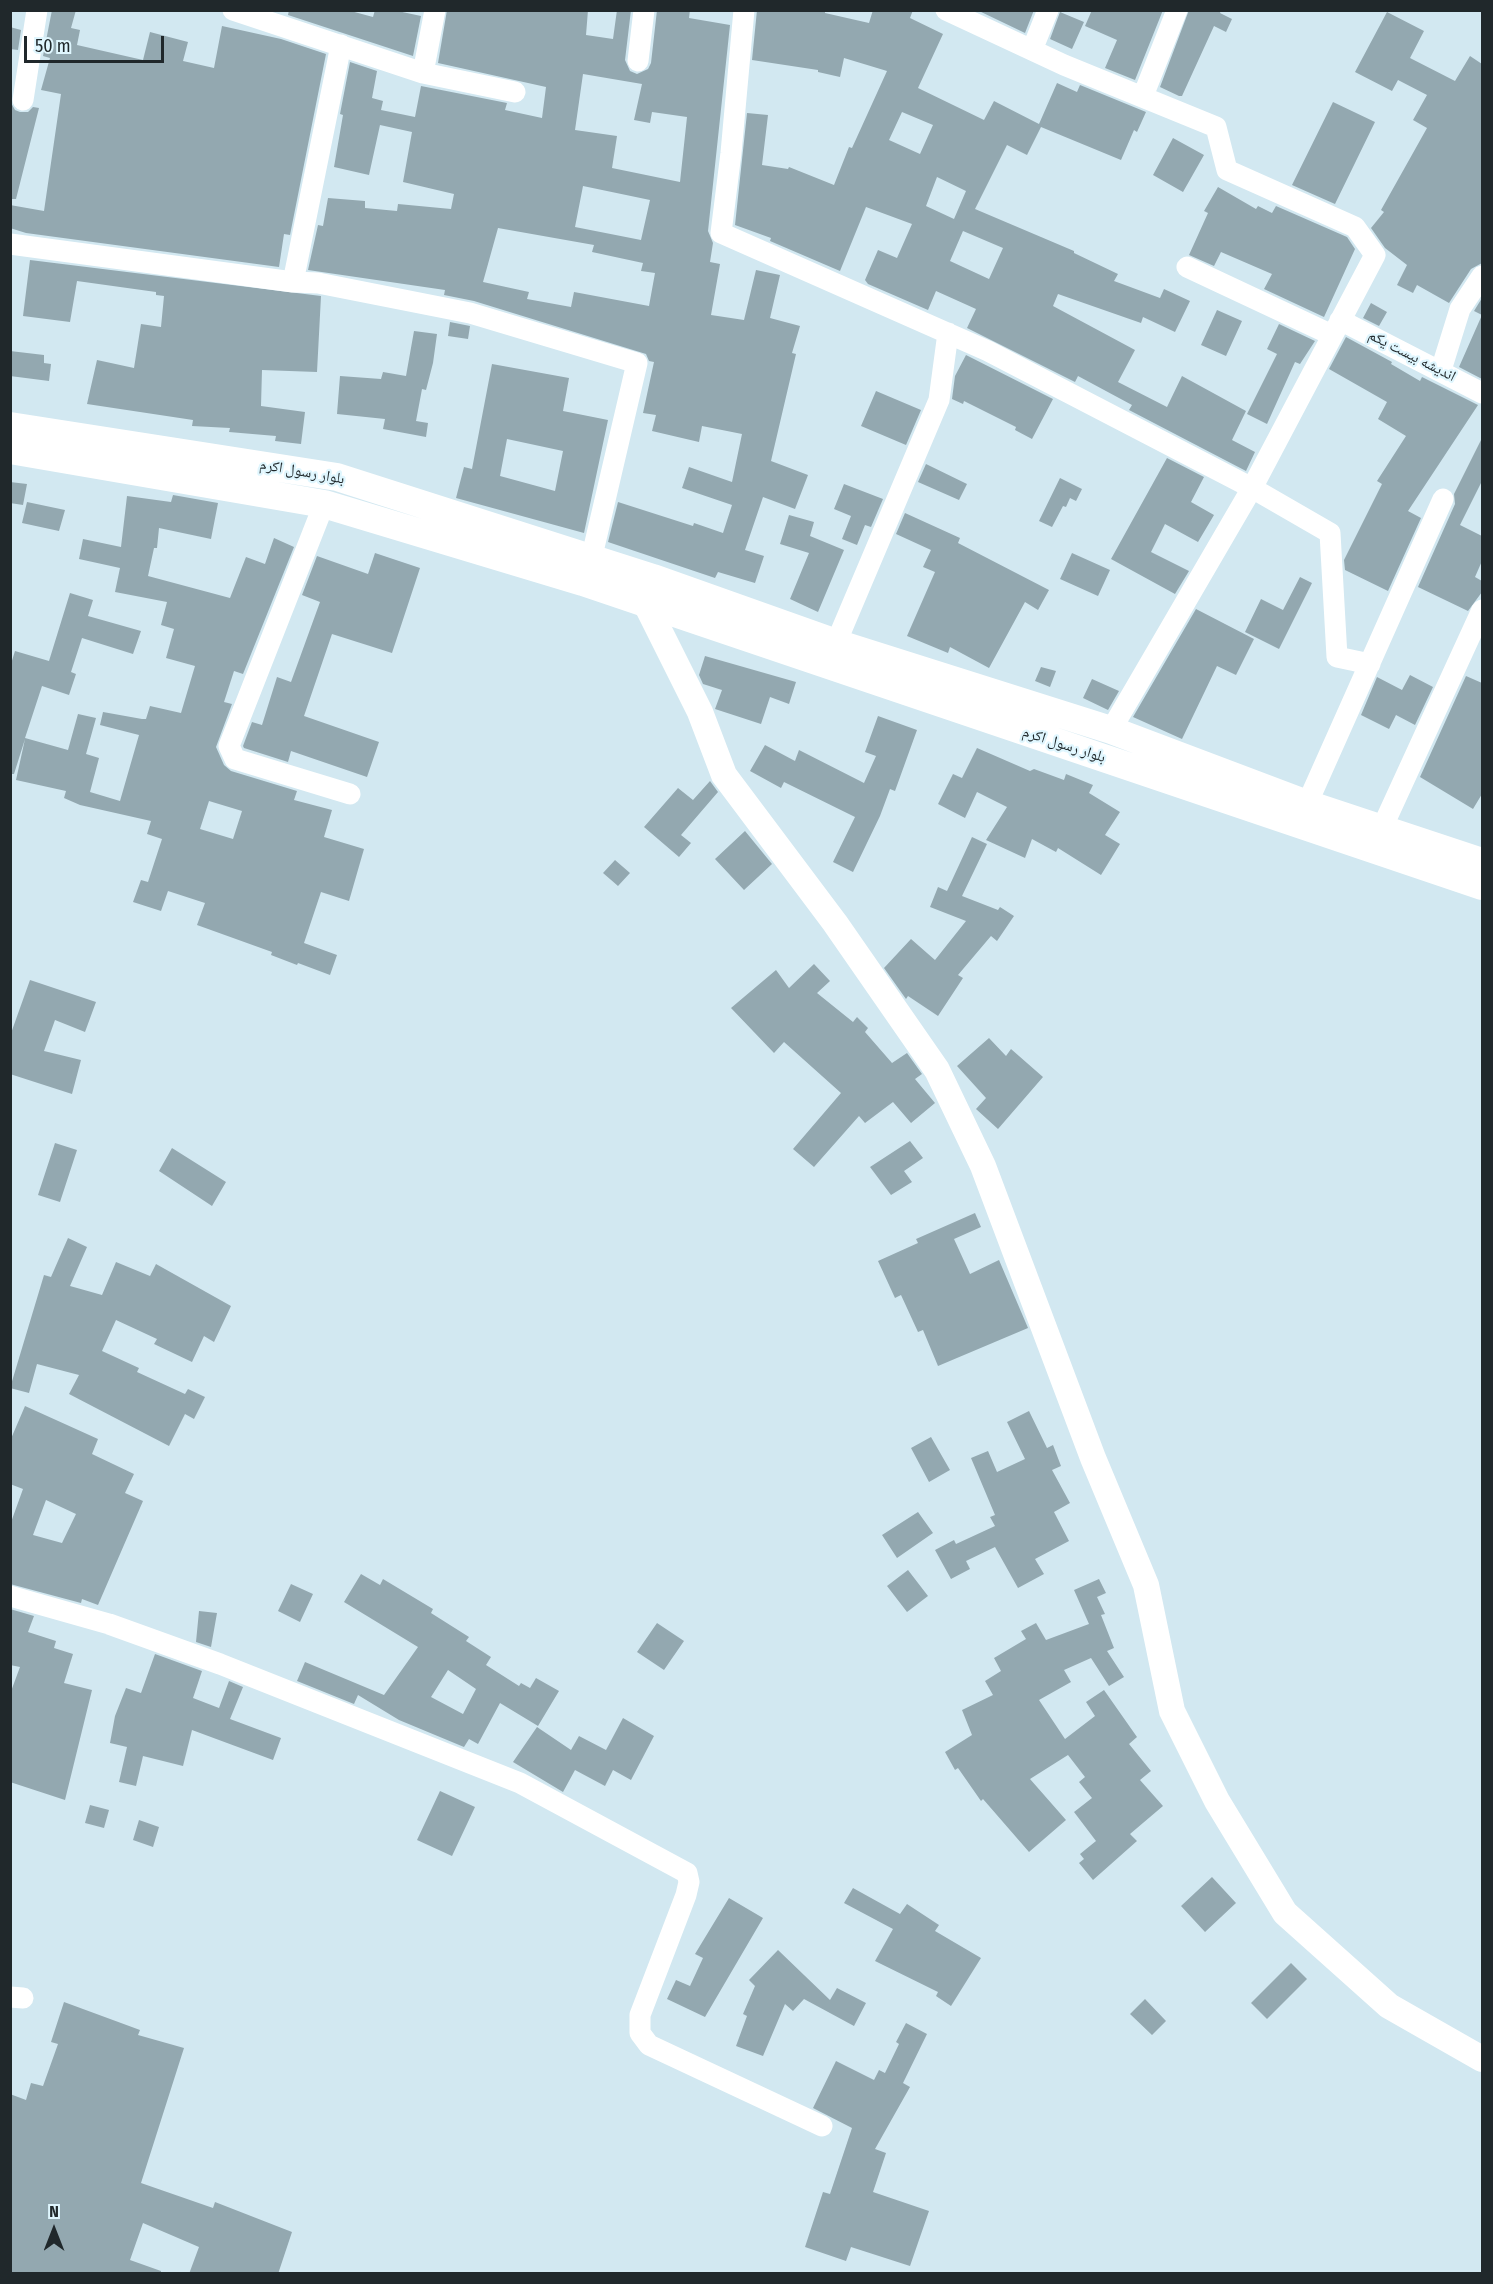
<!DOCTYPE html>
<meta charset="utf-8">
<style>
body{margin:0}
#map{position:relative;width:1493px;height:2284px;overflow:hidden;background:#d2e8f1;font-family:"Fira Sans Condensed",sans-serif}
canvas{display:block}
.frame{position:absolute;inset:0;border:12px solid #20282b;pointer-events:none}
.north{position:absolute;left:24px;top:2200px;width:60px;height:60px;-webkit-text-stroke:4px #dff6fe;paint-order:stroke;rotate:0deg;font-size:16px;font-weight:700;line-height:24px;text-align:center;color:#20282b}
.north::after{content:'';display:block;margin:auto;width:21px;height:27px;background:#20282b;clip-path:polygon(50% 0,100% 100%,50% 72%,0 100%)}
.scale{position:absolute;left:24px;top:36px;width:140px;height:27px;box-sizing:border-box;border:3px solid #20282b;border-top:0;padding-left:8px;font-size:18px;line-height:21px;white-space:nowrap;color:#20282b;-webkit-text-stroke:4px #dff6fe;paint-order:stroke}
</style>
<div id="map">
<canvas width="1493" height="2284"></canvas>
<div class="frame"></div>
<div class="north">N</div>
<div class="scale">50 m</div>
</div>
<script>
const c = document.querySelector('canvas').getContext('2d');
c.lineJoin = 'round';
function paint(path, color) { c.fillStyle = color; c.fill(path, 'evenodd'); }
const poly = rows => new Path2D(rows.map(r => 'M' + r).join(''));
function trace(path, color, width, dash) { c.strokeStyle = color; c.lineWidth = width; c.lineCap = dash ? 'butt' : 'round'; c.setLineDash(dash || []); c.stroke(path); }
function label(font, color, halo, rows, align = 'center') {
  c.font = font + ' "Fira Sans Condensed","Noto Naskh Arabic",sans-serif'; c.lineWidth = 4.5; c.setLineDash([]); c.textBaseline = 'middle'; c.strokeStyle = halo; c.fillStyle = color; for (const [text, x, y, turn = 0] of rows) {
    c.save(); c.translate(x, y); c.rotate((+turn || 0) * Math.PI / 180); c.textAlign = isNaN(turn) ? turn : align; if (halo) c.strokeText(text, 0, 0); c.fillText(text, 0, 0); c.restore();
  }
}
paint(poly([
 [52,10,76,10,71,28,80,30,77,45,143,60,150,32,188,42,183,61,214,68,222,26,281,39,326,54,290,235,284,234,279,267,26,233,10,228,10,205,44,211,61,94,41,90,50,58,43,56],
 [289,10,347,10,373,17,375,10,393,10,421,16,413,56,288,15],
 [447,10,588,10,586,35,613,39,617,10,631,10,625,60,630,71,637,74,648,69,651,63,657,10,690,10,689,18,730,25,708,231,713,243,710,262,720,264,711,315,744,320,756,270,780,275,770,318,800,326,792,353,796,354,771,461,808,475,795,509,763,497,745,550,764,556,755,583,718,572,715,578,608,542,618,502,693,526,694,523,723,533,732,505,682,488,689,467,732,482,742,434,702,426,699,442,652,431,656,415,643,413,654,362,649,361,646,354,474,301,444,295,445,290,308,270,318,225,323,226,328,198,365,201,365,208,397,211,398,204,451,209,454,194,403,182,412,132,380,125,369,175,334,167,343,115,340,114,350,62,377,71,372,98,383,101,381,110,415,117,421,86,507,103,505,110,542,118,546,87,438,63],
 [583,74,642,84,634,120,650,123,652,112,687,117,680,182,612,168,617,136,575,130],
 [583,186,650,200,641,240,575,227],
 [498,228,594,245,592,252,643,263,641,271,655,273,649,306,574,292,571,307,527,299,529,292,483,282],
 [757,10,825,10,825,13,869,23,873,10,913,10,910,18,943,34,918,88,984,120,994,101,1039,124,1057,83,1077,92,1080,85,1146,112,1137,132,1134,130,1121,160,1041,127,1027,155,1007,145,975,209,1074,251,1074,253,1118,274,1114,281,1160,298,1164,289,1190,301,1175,332,1143,317,1141,323,1058,294,1053,306,1135,350,1118,382,1167,407,1182,376,1246,411,1232,440,1255,452,1246,471,1129,410,1132,405,1078,376,1075,382,967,328,976,309,936,291,928,310,868,284,865,280,878,250,897,258,912,224,866,207,840,271,770,241,771,238,735,225,747,113,768,115,762,165,788,169,789,167,834,185,849,147,852,148,887,71,844,58,840,77,818,72,818,70,752,60],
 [902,112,933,125,920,154,889,140],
 [937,177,966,191,954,219,926,206],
 [963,231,1003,248,989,279,950,261],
 [977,10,1034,10,1025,33],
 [1092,10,1163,10,1135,80,1105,68,1117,40,1085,26],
 [1189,10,1221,10,1220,13,1232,19,1226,32,1214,26,1182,96,1179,96,1160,87],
 [1060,12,1084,22,1072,49,1050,39],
 [1387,12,1424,31,1410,58,1455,81,1470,56,1482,64,1482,263,1471,269,1449,303,1417,285,1413,293,1397,285,1407,265,1385,248,1371,228,1384,212,1381,210,1427,128,1413,120,1427,95,1398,80,1392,91,1355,72],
 [10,27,21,30,18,50,10,49],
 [10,101,15,110,20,112,28,112,33,107,39,108,16,199,10,199],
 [1333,102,1375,122,1335,204,1292,185],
 [1173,138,1204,155,1183,192,1153,175],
 [1218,187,1256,209,1258,206,1272,213,1276,206,1347,237,1355,249,1324,317,1264,289,1272,274,1221,252,1214,266,1189,255,1208,213,1204,211],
 [30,260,321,296,317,372,262,370,261,406,305,412,301,444,275,441,276,436,229,432,230,428,192,426,193,420,87,404,97,360,134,368,141,324,161,327,164,296,156,295,156,292,77,281,70,322,23,316],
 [1482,298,1482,379,1459,367,1482,315,1474,311],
 [1371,303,1387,312,1379,326,1363,318],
 [1217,310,1242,321,1226,356,1201,345],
 [450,322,470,326,468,339,448,336],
 [1279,324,1315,341,1300,364,1295,362,1267,424,1247,414,1277,354,1267,349],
 [414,331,437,334,433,363,426,390,422,389,416,421,428,423,426,437,383,429,385,419,337,414,340,376,381,379,383,372,406,376],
 [1346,337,1392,362,1391,364,1420,381,1422,377,1478,405,1408,511,1421,518,1388,591,1345,570,1344,560,1382,484,1377,481,1406,436,1378,419,1387,402,1329,369],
 [10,351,44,355,44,363,51,364,49,381,10,376],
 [966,355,1053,399,1032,439,1015,430,1016,427,964,401,963,404,952,399,955,376],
 [492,364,569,378,563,411,608,420,584,533,456,498,464,467,472,469],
 [507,439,563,451,555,491,500,476],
 [876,391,921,410,906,445,861,426],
 [1482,438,1482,481,1460,525,1482,536,1482,561,1475,577,1482,581,1482,592,1468,611,1418,587,1455,504,1454,494],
 [1167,458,1204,477,1191,502,1214,515,1198,542,1165,524,1151,552,1189,571,1175,594,1111,559],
 [926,464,967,484,959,500,918,482],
 [1060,478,1082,489,1076,501,1070,498,1066,507,1063,506,1052,527,1039,521],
 [10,482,27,484,23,505,10,503],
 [844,484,883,499,871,527,865,525,857,545,842,539,851,516,834,509],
 [173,495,218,503,211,539,159,528,157,548,154,548,148,576,230,598,246,557,265,564,274,538,294,547,243,674,234,671,224,702,232,704,216,747,224,765,231,771,297,791,294,800,332,810,324,837,364,849,349,901,321,892,304,943,337,955,330,975,298,963,297,965,271,955,272,952,197,925,205,903,168,891,161,911,133,902,141,880,148,882,162,839,147,834,151,821,80,805,64,798,66,791,16,780,25,739,14,774,10,774,10,667,15,651,49,661,70,593,93,600,88,616,141,631,133,654,82,638,71,672,76,674,69,695,42,686,25,738,68,750,78,714,96,718,86,754,99,758,90,792,120,801,139,735,100,725,103,712,142,719,146,719,150,706,181,713,195,666,166,658,174,629,161,625,167,602,115,592,120,568,79,559,83,539,121,547,127,496,171,502],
 [209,801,242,811,233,839,200,829],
 [27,502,65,510,59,531,22,523],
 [905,513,960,538,958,543,1049,590,1038,610,1025,602,989,668,950,647,948,653,907,636,935,572,923,567,931,550,896,534],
 [789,515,814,522,810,536,844,550,818,612,790,599,809,553,780,544],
 [375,553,420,568,392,653,332,634,304,716,379,742,367,777,291,751,288,762,244,748,243,746,252,722,262,725,277,677,291,682,320,602,302,595,317,556,368,574],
 [1072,553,1110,570,1098,596,1060,579],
 [1300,577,1312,583,1279,649,1245,632,1261,599,1283,610],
 [1196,609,1254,639,1236,675,1217,666,1182,739,1133,717],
 [705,656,796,682,789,704,770,697,761,724,715,709,722,690,703,684,699,675],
 [1041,667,1056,671,1050,687,1035,681],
 [1410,675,1433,687,1415,725,1396,715,1389,729,1361,715,1377,677,1402,690],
 [1466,676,1482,683,1482,794,1473,809,1420,777],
 [1092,679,1119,691,1108,710,1083,698],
 [878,716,917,730,895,791,890,789,880,816,853,872,833,862,855,817,784,782,781,788,750,771,765,745,795,761,799,750,864,783,876,756,865,752],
 [977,748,1030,771,1034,769,1064,780,1066,774,1093,785,1089,793,1120,812,1105,835,1120,844,1101,875,1058,848,1056,852,1032,839,1025,858,986,840,1007,807,977,792,965,818,938,804,953,774,962,778],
 [710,781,718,792,681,835,691,843,679,857,644,827,678,788,693,800],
 [745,831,772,864,744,890,715,859],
 [972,837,987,844,962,896,998,910,1000,907,1014,916,997,941,991,936,958,975,963,978,938,1016,908,996,906,999,884,968,911,939,935,960,966,921,930,907,938,887,947,891],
 [615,860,630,873,618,886,603,873],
 [814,964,830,981,817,993,853,1022,857,1017,868,1028,865,1032,892,1063,907,1053,922,1074,915,1079,935,1103,911,1123,893,1102,865,1123,859,1116,814,1167,793,1149,841,1093,784,1042,774,1053,731,1008,776,970,789,988],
 [30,980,96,1002,85,1032,55,1020,44,1051,81,1060,72,1094,10,1074,10,1036],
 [989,1038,1006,1056,1011,1049,1043,1077,998,1129,976,1109,986,1098,957,1066],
 [910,1141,923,1158,904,1171,912,1182,891,1195,870,1167],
 [55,1143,77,1150,60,1202,38,1195],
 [172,1148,226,1182,212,1206,159,1171],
 [975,1213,981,1227,954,1239,970,1274,999,1260,1028,1328,938,1366,923,1330,918,1332,901,1295,895,1298,878,1261,918,1243,916,1239],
 [68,1238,87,1247,70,1286,102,1295,116,1262,150,1276,156,1264,231,1306,214,1342,204,1336,192,1362,154,1344,157,1339,116,1320,102,1351,139,1368,137,1372,185,1394,188,1389,205,1397,194,1419,185,1414,169,1446,69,1394,79,1375,37,1364,29,1393,10,1388,44,1275,51,1277],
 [25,1406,98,1439,92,1454,134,1474,125,1493,143,1501,98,1605,82,1599,81,1603,10,1584,10,1525,23,1489,10,1484,10,1441],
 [46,1500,76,1514,62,1543,33,1535],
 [1029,1411,1047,1448,1053,1445,1061,1466,1052,1470,1070,1503,1054,1512,1069,1541,1035,1559,1044,1574,1018,1588,995,1547,966,1561,970,1569,951,1579,935,1550,954,1540,956,1544,995,1526,990,1517,995,1515,971,1458,988,1451,997,1472,1025,1459,1007,1422],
 [931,1437,950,1470,929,1482,911,1448],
 [918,1512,933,1533,897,1558,882,1535],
 [908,1570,928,1596,907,1612,887,1586],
 [361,1574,380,1585,383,1579,433,1609,431,1613,469,1637,466,1641,491,1657,486,1665,519,1686,521,1683,530,1688,536,1678,559,1691,538,1726,500,1703,478,1744,469,1739,464,1747,399,1720,358,1695,354,1704,297,1681,305,1662,384,1695,418,1647,344,1602],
 [448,1670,476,1689,463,1714,431,1697],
 [1099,1579,1106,1593,1097,1597,1105,1614,1101,1615,1114,1648,1107,1651,1124,1677,1109,1686,1091,1658,1064,1670,1071,1682,1039,1700,1065,1739,1095,1716,1086,1702,1104,1690,1137,1737,1129,1744,1151,1771,1140,1780,1163,1806,1130,1834,1137,1841,1093,1880,1079,1863,1084,1859,1080,1854,1096,1841,1074,1812,1092,1798,1079,1782,1085,1777,1068,1755,1030,1779,1066,1820,1029,1852,983,1799,981,1801,958,1768,955,1770,945,1752,972,1735,962,1710,993,1695,985,1681,1001,1671,994,1658,1026,1639,1021,1631,1036,1623,1046,1640,1089,1624,1074,1590],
 [291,1584,313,1594,300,1622,278,1611],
 [10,1609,34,1616,28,1632,56,1641,54,1648,73,1654,64,1683,92,1690,65,1800,10,1782,10,1694,20,1667,10,1665],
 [199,1611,217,1613,211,1647,196,1642],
 [657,1623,684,1641,664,1670,637,1652],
 [155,1654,202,1671,193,1698,219,1708,229,1681,243,1687,230,1719,281,1738,273,1760,192,1730,183,1766,143,1756,136,1786,119,1782,127,1747,110,1743,115,1716,126,1688,141,1693],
 [623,1718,654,1736,631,1780,613,1770,605,1786,575,1770,563,1792,513,1762,537,1727,571,1750,579,1736,606,1750],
 [440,1791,475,1807,452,1856,417,1840],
 [90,1805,109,1810,104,1828,85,1823],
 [139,1820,159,1827,153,1847,133,1840],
 [1212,1877,1236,1903,1205,1932,1181,1906],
 [853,1888,900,1914,907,1904,939,1925,935,1931,981,1958,951,2006,936,1996,938,1992,875,1961,893,1929,844,1903],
 [729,1898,763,1918,705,2017,667,1999,676,1980,690,1986,703,1958,695,1954],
 [778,1950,830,2000,837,1988,866,2003,854,2026,804,1999,793,2011,785,2004,763,2056,736,2046,747,2016,743,2014,755,1986,749,1980],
 [1291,1963,1307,1979,1267,2019,1251,2003],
 [1145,1999,1166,2021,1152,2035,1130,2014],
 [64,2002,140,2030,138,2035,184,2048,141,2183,213,2208,215,2202,292,2232,278,2274,189,2274,199,2247,143,2223,130,2260,161,2271,161,2274,10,2274,10,2094,26,2100,31,2083,43,2086,58,2044,51,2042],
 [906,2023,927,2034,903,2083,910,2087,875,2149,886,2153,873,2192,929,2211,910,2266,851,2247,846,2261,805,2247,823,2192,830,2194,852,2128,813,2108,836,2061,874,2080,879,2070,885,2073,899,2044,896,2042]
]), '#93a8b0');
trace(poly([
 [233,10,423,73,515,92],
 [744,10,731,153,721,233,988,351,1252,488,1330,533,1337,657,1370,664],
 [946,10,1064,65,1216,127,1227,170,1355,227,1375,255,1252,488,1111,730],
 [1032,50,1048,10],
 [638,61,644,10],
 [423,73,435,10],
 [1143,96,1177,10],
 [23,100,37,10],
 [10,244,293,282,318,283,470,313,637,363,591,560],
 [1187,267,1332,335],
 [293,282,341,45],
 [1340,320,1482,393],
 [1441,370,1460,309,1482,276],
 [324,504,229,746,235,759,350,794],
 [836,643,939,400,948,333],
 [1307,804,1443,499],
 [1382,828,1482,610],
 [10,1596,109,1624,220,1664,520,1783,687,1873,689,1882,686,1895,640,2015,640,2033,649,2045,822,2126],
 [10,1997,23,1998]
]), '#fff', 21);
trace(poly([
 [646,604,700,712,724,775,835,923,937,1070,983,1166,1093,1458,1146,1585,1172,1711,1217,1801,1285,1913,1389,2006,1482,2059]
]), '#fff', 26);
trace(poly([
 [10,426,337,477,653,578,836,643,1111,730,1307,804,1482,862],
 [10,450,324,504,583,582,1482,886]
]), '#fff', 28);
label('15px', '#20282b', '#dff6fe', [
 ["اندیشه بیست یکم",1412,356,27],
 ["بلوار رسول اکرم",302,472,10],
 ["بلوار رسول اکرم",1064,745,18]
]);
</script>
